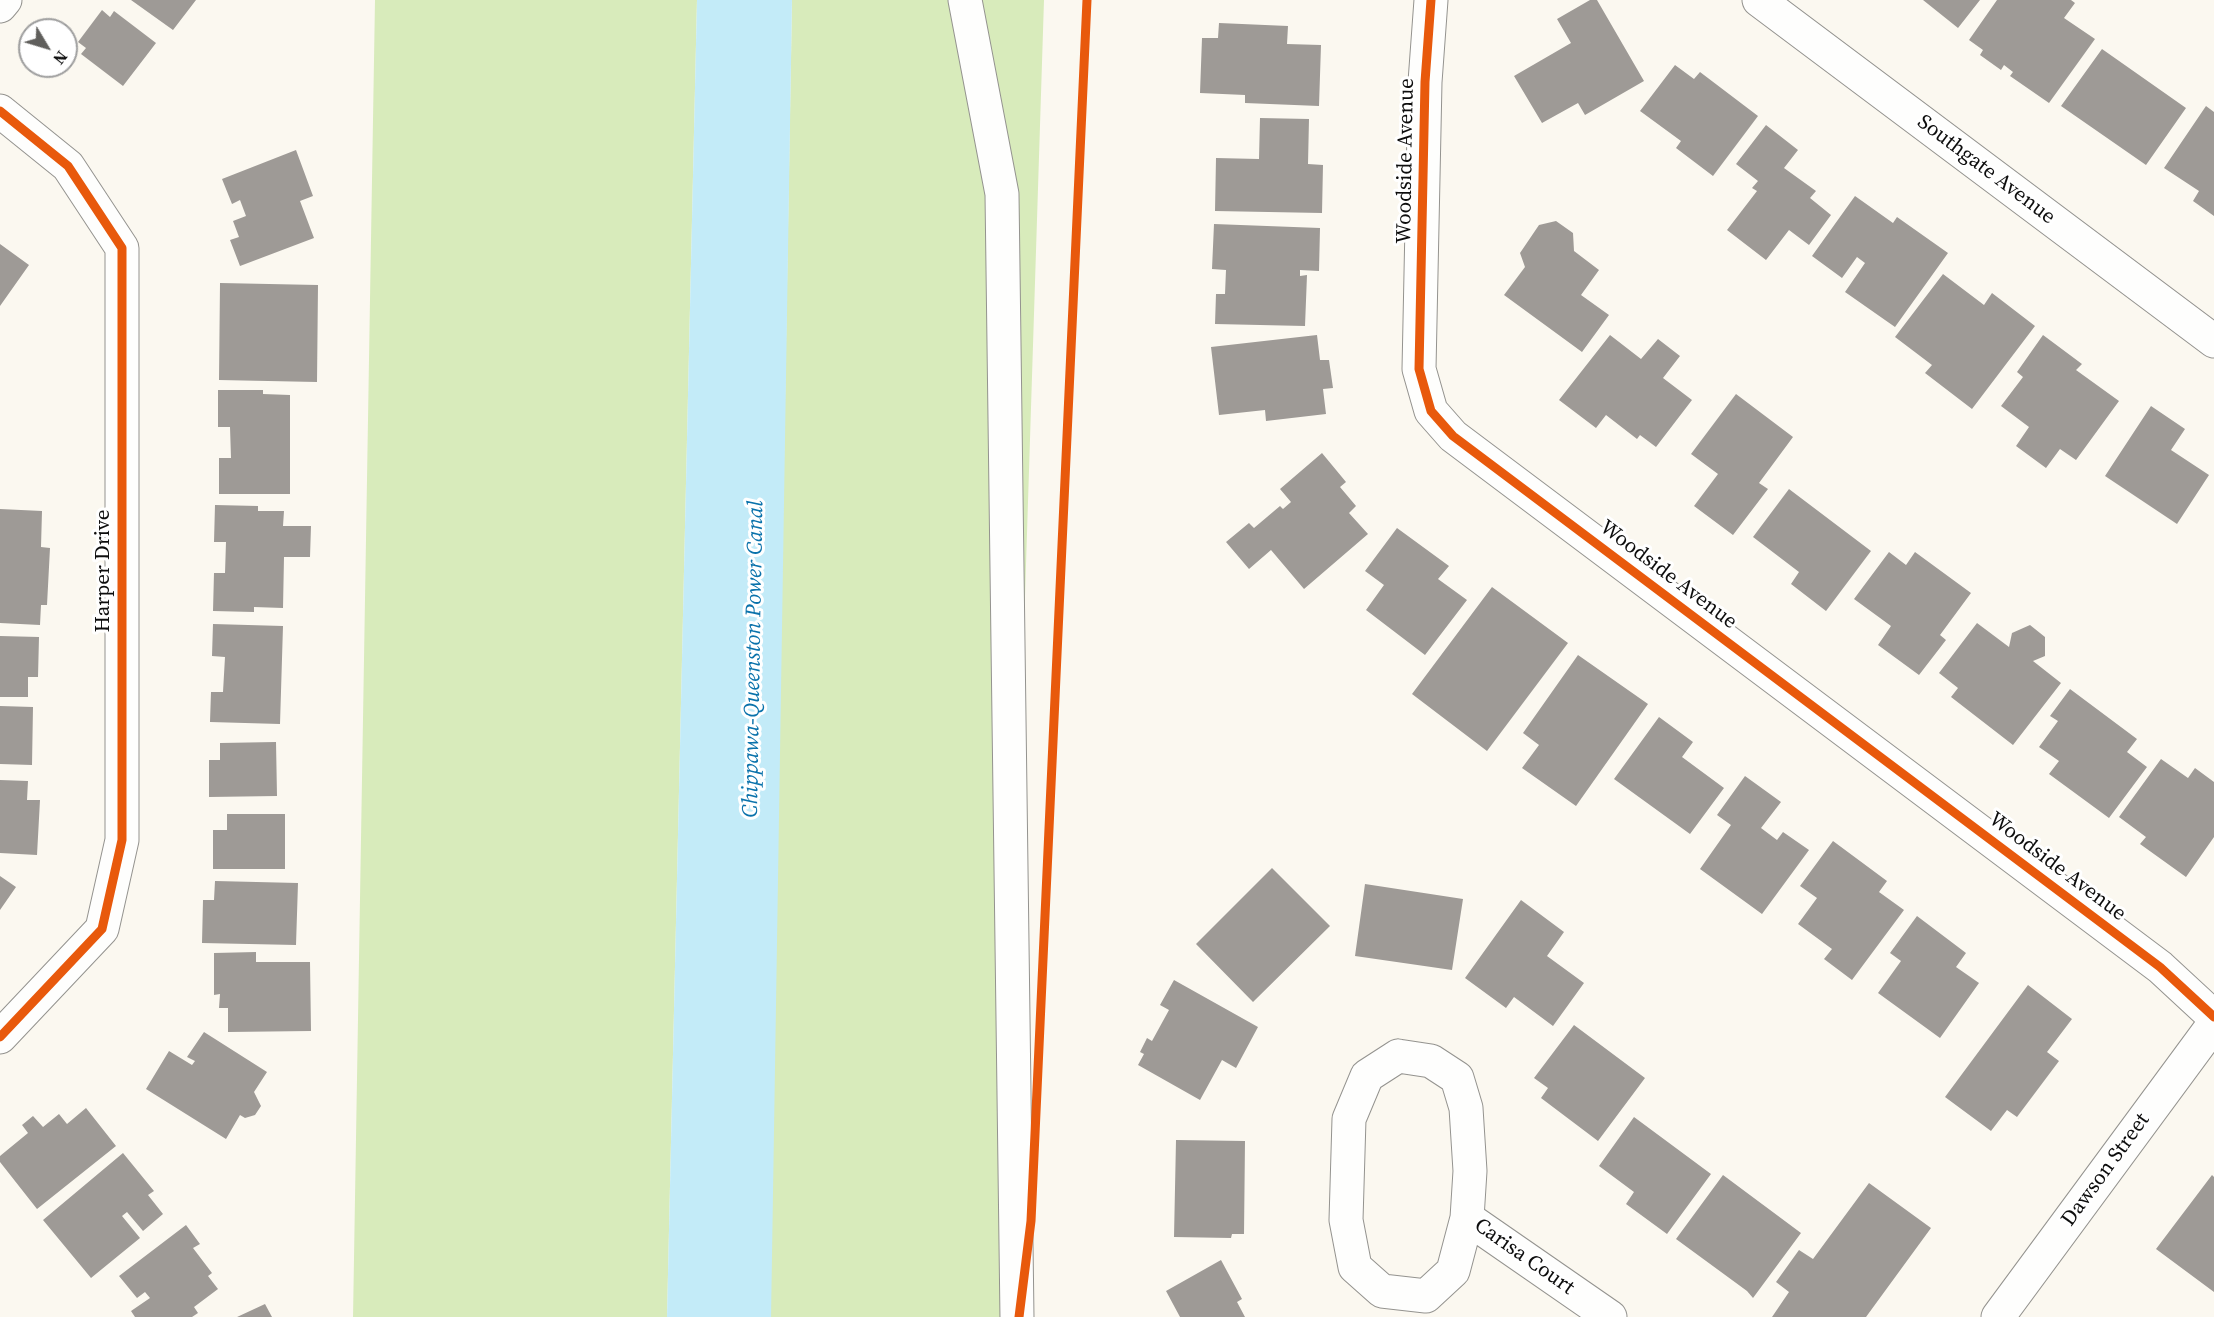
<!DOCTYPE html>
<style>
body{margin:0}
#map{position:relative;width:2214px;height:1317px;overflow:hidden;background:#fbf8f0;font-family:"Source Serif 4",serif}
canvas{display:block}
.north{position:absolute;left:18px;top:18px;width:60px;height:60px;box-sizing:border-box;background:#fff;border:2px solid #9e9e9e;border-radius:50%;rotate:128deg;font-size:16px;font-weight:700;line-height:24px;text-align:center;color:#0d0d0d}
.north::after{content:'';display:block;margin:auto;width:21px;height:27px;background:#605f5c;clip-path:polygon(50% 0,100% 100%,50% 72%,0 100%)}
</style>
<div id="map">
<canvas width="2214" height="1317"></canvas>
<div class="north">N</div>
</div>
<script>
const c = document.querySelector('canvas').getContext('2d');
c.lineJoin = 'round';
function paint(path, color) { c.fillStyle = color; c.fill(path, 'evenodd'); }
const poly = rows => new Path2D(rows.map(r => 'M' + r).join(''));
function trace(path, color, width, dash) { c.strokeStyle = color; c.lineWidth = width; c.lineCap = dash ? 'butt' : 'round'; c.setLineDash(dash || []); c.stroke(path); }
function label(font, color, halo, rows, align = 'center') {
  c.font = font + ' "Source Serif 4",serif'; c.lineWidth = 6; c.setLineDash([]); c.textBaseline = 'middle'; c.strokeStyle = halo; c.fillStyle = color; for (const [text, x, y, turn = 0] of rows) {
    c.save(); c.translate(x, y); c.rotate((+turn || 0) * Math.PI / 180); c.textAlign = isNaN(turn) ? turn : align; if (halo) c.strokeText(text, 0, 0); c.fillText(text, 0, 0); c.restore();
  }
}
paint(poly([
 [375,0,697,0,667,1317,353,1317],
 [792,0,1044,0,1002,1317,769,1317]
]), '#d8ebbb');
paint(poly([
 [697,0,792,0,771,1317,667,1317]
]), '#c3ebf8');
paint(poly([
 [131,0,196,0,173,30],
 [1590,0,1597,0,1644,81,1585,115,1578,103,1542,123,1514,76,1571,43,1557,19],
 [1923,0,1980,0,1958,28],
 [1997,0,2071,0,2075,3,2064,18,2095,39,2049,103,2010,76,2013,72,2004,65,2001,70,1980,55,1983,50,1969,40],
 [102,10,110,17,114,11,156,43,123,86,81,54,86,48,78,42],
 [1219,23,1288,26,1287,44,1321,45,1319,106,1245,103,1245,95,1200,93,1202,38,1218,38],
 [2102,49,2186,108,2146,165,2061,106],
 [1675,65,1694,79,1700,72,1758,116,1713,176,1676,148,1681,141,1640,111],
 [2206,106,2214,112,2214,216,2193,201,2199,191,2164,168],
 [1260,118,1309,119,1308,164,1323,165,1322,213,1215,211,1216,158,1259,159],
 [1766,125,1798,150,1784,168,1816,191,1810,198,1831,215,1809,245,1789,230,1766,260,1727,230,1757,191,1752,188,1758,181,1736,164],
 [296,150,313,196,300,201,314,238,240,266,230,240,239,237,233,221,246,216,240,200,232,204,222,179],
 [1855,196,1893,223,1897,217,1948,253,1895,327,1845,292,1865,263,1857,257,1842,278,1812,256],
 [1556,221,1573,233,1574,251,1599,270,1581,295,1609,315,1582,352,1504,295,1525,267,1520,253,1539,225],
 [1214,224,1320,228,1319,271,1300,270,1300,276,1307,275,1305,326,1215,324,1216,294,1225,294,1226,270,1212,269],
 [0,244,29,265,0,306],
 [1943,274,1984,305,1992,293,2035,326,1972,409,1925,373,1932,365,1895,337],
 [220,283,318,285,317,382,219,380],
 [1317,335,1320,360,1329,360,1333,388,1323,389,1326,414,1266,421,1265,410,1219,415,1211,347],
 [1610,335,1641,359,1658,339,1680,356,1663,378,1692,400,1656,447,1640,435,1637,439,1606,415,1596,428,1559,400],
 [2043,335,2082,364,2076,370,2119,401,2076,460,2060,449,2046,468,2016,446,2029,427,2001,406,2023,377,2017,372],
 [218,390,263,390,263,394,290,395,290,494,219,494,219,458,231,458,230,427,218,427],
 [1736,394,1793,437,1759,483,1768,489,1733,535,1694,506,1718,474,1691,454],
 [2151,406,2185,429,2171,450,2209,475,2177,524,2105,476],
 [1322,453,1346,482,1340,487,1356,506,1349,513,1368,534,1304,589,1271,550,1249,569,1226,542,1249,523,1254,528,1280,506,1283,509,1291,502,1280,489],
 [1789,489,1871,551,1826,611,1791,584,1799,572,1753,537],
 [215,505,258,506,258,511,284,511,283,526,311,526,310,557,284,557,283,608,254,607,254,612,213,611,214,573,225,573,226,542,214,542],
 [0,509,42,511,41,547,50,548,47,605,41,605,40,625,0,623],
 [1397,528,1449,566,1438,579,1467,600,1425,655,1366,610,1384,585,1365,571],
 [1889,552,1906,565,1915,552,1971,593,1940,635,1946,640,1919,675,1878,645,1891,626,1854,599],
 [1492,587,1568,643,1487,751,1412,694],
 [1977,623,2009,647,2012,633,2030,625,2045,637,2045,656,2033,661,2061,683,2013,745,1951,697,1958,688,1939,673],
 [213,624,283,626,280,724,210,722,211,692,223,692,225,657,212,656],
 [0,636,39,637,38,677,28,677,28,697,0,697],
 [1578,655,1648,704,1576,806,1522,768,1539,745,1523,733],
 [2070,689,2137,739,2127,752,2147,767,2109,818,2049,774,2059,761,2039,747,2058,721,2050,716],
 [0,706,33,707,32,765,0,764],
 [1659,717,1693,742,1682,757,1724,788,1690,834,1614,779],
 [276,742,277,796,209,797,209,760,220,760,220,743],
 [2161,759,2188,778,2195,768,2214,782,2214,837,2186,877,2140,844,2146,837,2119,817],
 [1745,776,1781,802,1761,828,1777,840,1783,832,1809,850,1762,914,1700,869,1731,825,1717,815],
 [0,780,28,781,27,800,40,800,37,855,0,853],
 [227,814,285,814,285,869,213,869,213,830,227,830],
 [1833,841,1887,881,1879,892,1904,910,1852,980,1824,959,1832,949,1798,924,1817,898,1800,886],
 [1272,868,1330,926,1253,1002,1196,944],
 [0,876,16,887,0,910],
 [215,881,298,883,296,945,202,943,203,900,214,900],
 [1365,884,1463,899,1452,970,1355,956],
 [1521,900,1564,932,1547,956,1584,983,1553,1026,1514,997,1506,1008,1465,978],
 [1917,916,1966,953,1956,967,1979,983,1940,1038,1878,993,1901,961,1890,953],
 [256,952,256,962,310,962,311,1031,228,1032,228,1008,219,1008,220,994,214,995,214,953],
 [1174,980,1258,1027,1236,1068,1222,1060,1200,1100,1138,1065,1144,1054,1140,1052,1147,1038,1152,1041,1169,1010,1160,1005],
 [2028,985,2072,1019,2047,1052,2059,1061,2017,1117,2007,1110,1991,1131,1945,1097],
 [1574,1025,1645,1078,1598,1141,1541,1098,1548,1088,1534,1078],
 [204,1032,267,1072,254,1092,261,1106,255,1115,245,1118,240,1115,226,1139,146,1089,169,1051,192,1065,195,1061,187,1057],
 [86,1108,116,1146,37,1209,0,1162,0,1156,28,1133,22,1125,33,1116,43,1127,59,1114,67,1124],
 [1634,1117,1711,1174,1667,1234,1626,1204,1634,1192,1599,1166],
 [1176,1140,1245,1141,1244,1234,1232,1234,1231,1238,1174,1237],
 [123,1153,154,1191,148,1195,163,1214,143,1231,127,1212,122,1216,140,1238,91,1278,43,1220],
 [1723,1175,1801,1233,1753,1298,1747,1291,1676,1239],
 [2212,1175,2214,1177,2214,1292,2156,1249],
 [1869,1183,1931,1228,1866,1317,1772,1317,1789,1292,1776,1282,1799,1250,1813,1259],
 [186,1225,200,1244,193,1248,212,1273,208,1276,218,1289,194,1307,198,1313,192,1317,135,1317,131,1311,150,1298,145,1292,137,1298,119,1276],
 [1221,1260,1242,1299,1237,1302,1245,1317,1180,1317,1166,1291],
 [265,1304,272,1317,237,1317]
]), '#9e9a96');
const minor = poly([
 [965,0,1002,194,1017,1317],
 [1431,0,1425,82,1419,369,1431,411,1453,436,2160,967,2214,1017],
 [1759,0,2214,341],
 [0,6,5,0],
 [0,111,68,166,122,248,122,840,102,929,0,1037],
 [1398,1056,1431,1061,1457,1078,1466,1108,1470,1171,1467,1218,1453,1271,1426,1296,1382,1291,1355,1267,1346,1220,1349,1119,1367,1076,1398,1056],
 [1467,1218,1610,1317],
 [1998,1317,2214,1024]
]);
trace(minor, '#94938f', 35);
trace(minor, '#fefefd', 33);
trace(poly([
 [1431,0,1425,82,1419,369,1431,411,1453,436,2160,967,2214,1017],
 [0,111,68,166,122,248,122,840,102,929,0,1037],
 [1019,1317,1031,1221,1087,0]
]), '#e8590c', 9);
label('21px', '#0d0d0d', '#fff', [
 ["Woodside Avenue",1406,161,-89],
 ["Southgate Avenue",1986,170,37],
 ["Harper Drive",104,571,-90],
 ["Woodside Avenue",1668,575,37],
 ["Woodside Avenue",2057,867,37],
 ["Dawson Street",2106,1170,-54],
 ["Carisa Court",1524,1257,35]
]);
label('italic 22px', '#0a72ab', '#fff', [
 ["Chippawa-Queenston Power Canal",754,659,-89]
]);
</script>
